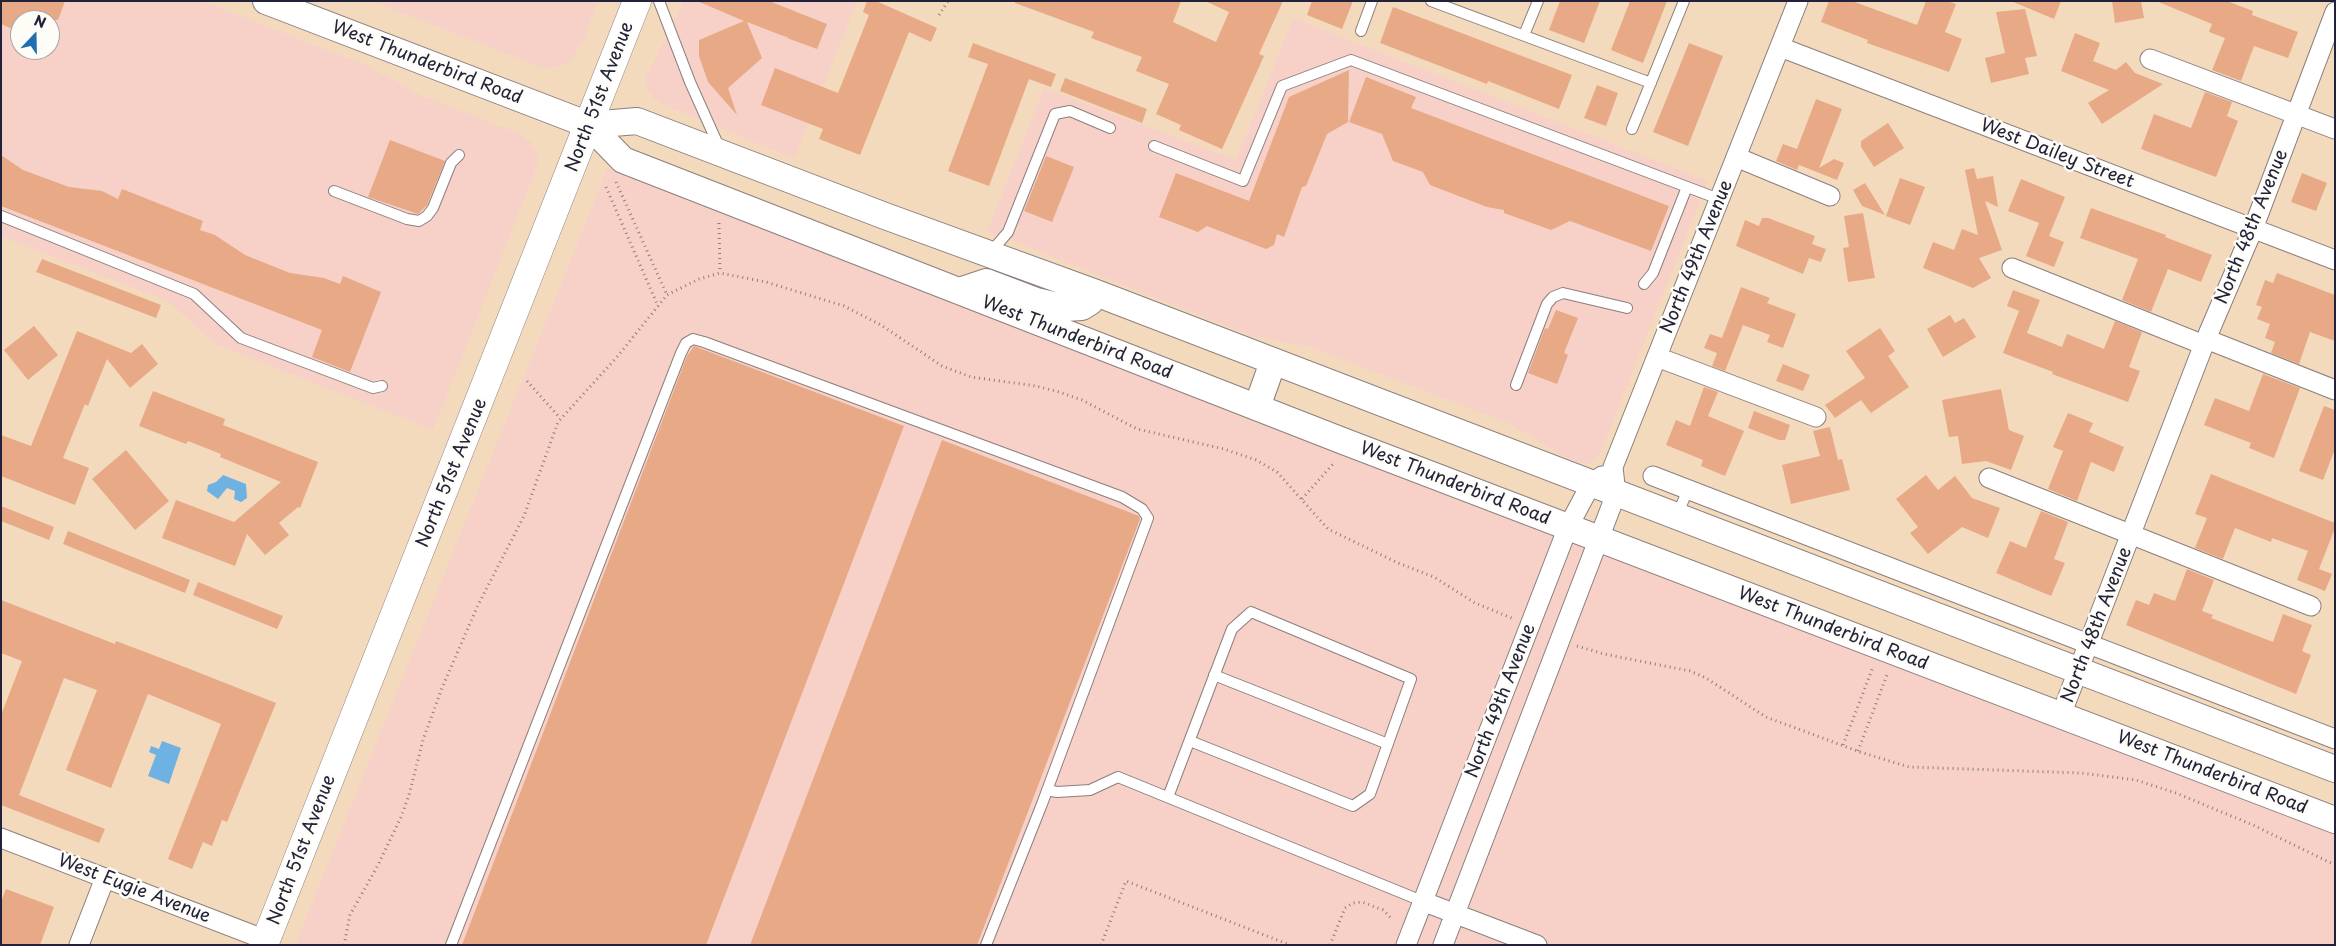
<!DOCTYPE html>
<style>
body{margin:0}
#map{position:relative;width:2336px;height:946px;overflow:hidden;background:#f4dabd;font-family:"Playpen Sans",sans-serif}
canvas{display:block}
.frame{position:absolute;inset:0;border:2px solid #22223b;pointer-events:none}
.north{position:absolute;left:10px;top:10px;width:50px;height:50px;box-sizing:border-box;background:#fdfcf7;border:1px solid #a5a5ac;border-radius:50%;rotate:21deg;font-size:14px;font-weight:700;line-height:20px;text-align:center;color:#22223b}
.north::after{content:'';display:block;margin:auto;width:18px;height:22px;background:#1f6fb2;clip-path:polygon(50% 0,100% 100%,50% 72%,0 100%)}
</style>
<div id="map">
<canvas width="2336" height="946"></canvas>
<div class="frame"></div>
<div class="north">N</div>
</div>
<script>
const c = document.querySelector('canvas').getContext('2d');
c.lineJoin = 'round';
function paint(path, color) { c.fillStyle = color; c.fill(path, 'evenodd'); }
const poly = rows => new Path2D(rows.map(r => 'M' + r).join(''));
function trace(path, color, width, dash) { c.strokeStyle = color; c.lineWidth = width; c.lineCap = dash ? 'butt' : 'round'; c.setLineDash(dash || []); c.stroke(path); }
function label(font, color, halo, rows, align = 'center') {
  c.font = font + ' "Playpen Sans",sans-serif'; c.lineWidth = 5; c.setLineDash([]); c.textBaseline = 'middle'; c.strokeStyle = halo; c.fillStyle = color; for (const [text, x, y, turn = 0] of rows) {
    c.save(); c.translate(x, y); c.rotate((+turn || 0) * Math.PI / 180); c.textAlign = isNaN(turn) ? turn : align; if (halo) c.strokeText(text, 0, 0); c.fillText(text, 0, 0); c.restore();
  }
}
paint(poly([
 [1,1,202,1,363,64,425,97,520,134,530,141,537,154,537,167,433,430,215,344,168,301,1,237],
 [20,20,50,20,50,50,20,50],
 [371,1,598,1,582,44,568,64,546,69],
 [684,1,857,1,794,159,662,104,654,99,648,90,646,77],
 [1293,18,1708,181,1601,452,1593,461,1585,464,1566,458,1508,423,1310,347,1252,336,987,231,1044,88,1236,160],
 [608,167,2335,831,2335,945,295,945]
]), '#f7d1c8');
paint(poly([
 [223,475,246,484,247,498,241,502,234,499,235,491,227,488,218,499,207,491,208,485,216,482],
 [162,741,181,748,169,784,148,776,156,755,149,752,151,746,159,749]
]), '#6eb1e3');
paint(poly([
 [1,1,65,1,58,20,20,20,20,32,1,24],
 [697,1,769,1,827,24,817,49,787,38,788,36,786,37,747,22,762,58,728,88,737,115,708,82,699,56,699,40,744,21],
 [867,1,876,1,937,28,931,42,909,32,860,155,819,139,823,129,761,105,775,68,838,93,869,15,863,12],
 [1015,1,1181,1,1173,22,1216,42,1229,12,1205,1,1283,1,1259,54,1264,56,1222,149,1179,130,1181,125,1156,114,1169,84,1136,71,1142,57,1091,38,1094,32,1015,3],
 [1312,1,1353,1,1342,29,1307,15],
 [1560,1,1600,1,1584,43,1549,30],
 [1630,1,1667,1,1643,63,1611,50],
 [1829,1,1852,1,1917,25,1926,1,1947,1,1956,4,1945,32,1962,39,1949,72,1867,43,1868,40,1821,22],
 [2011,1,2061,1,2054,19],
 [2112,1,2141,1,2144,18,2115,23],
 [2156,1,2227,1,2253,11,2252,15,2298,32,2288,58,2254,46,2241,81,2212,70,2225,38,2209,32,2212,24],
 [1393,7,1572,75,1559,109,1488,81,1487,84,1380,43],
 [2025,9,2037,56,2025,58,2029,74,1991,83,1985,58,2005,53,1996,12],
 [2075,33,2100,43,2093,61,2116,70,2126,62,2135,73,2163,84,2102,124,2088,103,2109,90,2061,71],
 [973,43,1056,74,1051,87,1029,79,989,186,948,171,988,64,968,57],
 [1689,43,1723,56,1688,146,1653,132],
 [1349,70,1348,122,1327,134,1306,186,1302,187,1284,237,1277,234,1274,245,1266,249,1207,226,1198,232,1159,217,1176,173,1249,201,1289,97],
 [1366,77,1416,97,1411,108,1669,206,1651,251,1570,221,1551,230,1504,213,1504,210,1487,207,1430,185,1423,172,1393,161,1382,134,1349,122],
 [1065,78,1147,109,1142,123,1060,91],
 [1597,85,1618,93,1606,126,1584,118],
 [2205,92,2232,102,2227,116,2238,121,2216,177,2141,149,2154,114,2191,128],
 [1816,99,1842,109,1819,168,1834,159,1844,163,1837,180,1799,165,1797,170,1776,161,1783,144,1797,149],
 [1888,123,1904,148,1874,167,1861,147,1861,141],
 [390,140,445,161,427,205,418,214,368,197],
 [1,155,23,170,69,187,102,191,118,199,122,189,203,221,200,230,215,235,245,255,290,273,324,278,340,284,343,276,381,292,350,372,312,357,322,330,1,206],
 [1046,156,1074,167,1052,222,1024,211],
 [1974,168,1977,179,1993,176,1998,207,1985,201,2002,250,1979,258,1991,278,1973,288,1923,268,1933,242,1954,250,1962,229,1978,235,1965,170],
 [2302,173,2327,183,2316,211,2291,202],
 [1900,178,1925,187,1910,225,1886,216],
 [2021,179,2065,197,2049,236,2064,242,2054,267,2026,256,2039,223,2008,211],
 [1865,183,1885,215,1862,206,1853,190],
 [2091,208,2166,235,2165,237,2212,255,2201,282,2168,269,2151,312,2122,300,2138,259,2080,238],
 [1863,213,1875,278,1848,282,1843,248,1849,247,1844,216],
 [1762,218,1768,218,1815,236,1812,244,1826,249,1821,262,1809,258,1803,274,1736,246,1745,220,1759,226],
 [42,259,161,305,156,318,36,272],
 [2277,273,2335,295,2335,341,2310,332,2299,364,2271,353,2275,342,2265,338,2270,324,2257,319,2262,307,2256,305,2265,280,2273,283],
 [1741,287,1770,298,1767,303,1796,314,1783,348,1767,342,1770,335,1743,325,1725,371,1712,366,1717,353,1704,348,1710,334,1722,338],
 [2013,290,2040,300,2027,333,2062,347,2067,334,2104,349,2115,321,2142,332,2129,367,2140,371,2128,402,2052,374,2053,372,2003,353,2019,311,2007,306],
 [1556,310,1578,318,1564,353,1568,355,1557,384,1528,373,1545,328,1548,329],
 [1950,315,1955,323,1964,318,1976,337,1943,357,1927,329],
 [34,326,58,355,28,380,4,350],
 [1880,328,1895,351,1888,356,1909,387,1871,413,1861,400,1835,418,1825,405,1865,378,1846,351],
 [77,331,131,353,142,344,158,364,130,388,107,359,88,406,85,404,63,458,89,468,75,505,1,476,1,435,31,446],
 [694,346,904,426,706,945,462,945,687,356],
 [1783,364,1810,375,1803,391,1776,381],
 [2263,374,2300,388,2274,458,2249,448,2251,443,2204,425,2215,398,2249,411],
 [1704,387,1718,392,1708,416,1744,431,1725,476,1701,466,1703,460,1666,445,1676,420,1690,426],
 [2001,389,2009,430,2024,436,2011,470,1986,461,1962,464,1958,436,1949,437,1942,400],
 [153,391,225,419,223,425,318,462,300,508,298,507,279,523,289,535,265,555,247,534,235,566,162,538,176,500,234,522,281,482,220,457,221,454,188,441,186,444,139,426],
 [2324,406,2335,410,2335,449,2323,480,2299,471],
 [1754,411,1790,425,1785,440,1779,440,1748,428],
 [2068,413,2093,423,2089,432,2124,447,2114,472,2091,462,2077,501,2048,489,2063,451,2053,447],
 [1830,427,1838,460,1842,459,1850,490,1791,504,1782,465,1820,456,1813,431],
 [942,440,1139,516,1140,519,1117,579,977,945,750,945],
 [126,450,169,501,135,530,92,479],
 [2211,474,2335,523,2335,528,2319,569,2332,574,2325,591,2297,580,2308,551,2272,538,2271,542,2235,528,2223,559,2195,548,2207,518,2195,514],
 [1926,475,1938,490,1955,476,1972,498,2000,508,1988,538,1962,527,1928,554,1910,533,1918,527,1896,499],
 [1,506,54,527,49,540,1,521],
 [2041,511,2068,522,2054,559,2065,563,2051,596,1996,573,2010,541,2026,548],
 [68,531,190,580,185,593,63,544],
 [2187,569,2214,580,2202,611,2213,615,2211,618,2273,642,2283,614,2312,625,2302,651,2311,655,2296,694,2126,625,2136,600,2149,605,2154,593,2175,601],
 [198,582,283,616,277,629,193,595],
 [1,600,115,644,116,641,182,666,276,703,227,822,222,820,212,846,203,842,192,869,168,859,221,724,148,694,111,788,66,770,97,690,64,678,19,795,105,829,99,843,1,805,1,715,22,661,1,653],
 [6,889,54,907,40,945,1,945,1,902]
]), '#e7a986');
const service = poly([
 [659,1,690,82,720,149],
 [1431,1,1651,83],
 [1361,31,1372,1],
 [1524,35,1538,1],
 [1632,129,1684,1],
 [1154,146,1243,181,1282,86,1351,60,1719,199],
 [334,191,407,219,419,221,427,216,433,208,451,163,459,155],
 [1,216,194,294,241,338,373,388,382,386],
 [990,253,1008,232,1055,114,1070,111,1110,128],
 [1644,284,1653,273,1687,187],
 [1516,385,1547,304,1553,297,1563,293,1627,308],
 [1677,516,1688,489],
 [1214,675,1388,744],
 [1047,790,1057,792,1090,790,1118,777,1422,901],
 [1168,797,1232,629,1251,612,1411,679,1370,794,1353,806,1190,741],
 [451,945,681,353,686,343,693,339,704,342,1122,497,1142,509,1148,518,1042,804,986,945]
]);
const minor = poly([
 [1780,47,2335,260],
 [2150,59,2335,129],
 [1736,157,1830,196],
 [2012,268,2204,345],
 [2206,339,2335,390],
 [1657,357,1816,417],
 [1653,476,2335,739],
 [1989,478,2311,606],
 [2061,715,2206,339,2253,229,2335,12],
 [1,838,266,940],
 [1422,901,1537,945],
 [79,945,105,878],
 [1406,945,1568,527,1591,484,1602,476],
 [1443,945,1616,494,1613,467,1798,1]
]);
const secondary = poly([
 [266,1,589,125,637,121,885,216,1096,293,2335,769],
 [589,125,623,160,1343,441,2335,820],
 [959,291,986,282,1036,301,1065,308,1082,307,1090,302,1096,293],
 [1257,407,1273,362]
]);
const primary = poly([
 [264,945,637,1]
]);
trace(service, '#8b7e7c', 12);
trace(minor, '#8b7e7c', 21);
trace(secondary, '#8b7e7c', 28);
trace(primary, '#8b7e7c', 29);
trace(poly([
 [939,15,948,1],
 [616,182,667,295],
 [606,187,658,306],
 [719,223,720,273],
 [527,381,560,418],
 [1302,499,1333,464],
 [1577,646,1604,654,1690,671,1706,678,1766,717,1860,752,1909,767,2081,773,2136,780,2176,793,2253,825,2335,865],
 [1843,745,1873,667],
 [1858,751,1888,672],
 [344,945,350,915,378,865,401,817,409,795,423,740,442,688,478,605,524,516,558,422,617,357,667,295,699,279,720,273,766,282,844,306,881,325,942,366,971,377,1036,386,1059,392,1082,400,1137,429,1224,449,1256,460,1277,472,1328,529,1398,563,1434,577,1475,603,1514,619],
 [1101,945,1126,881,1290,945],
 [1330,945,1345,908,1353,903,1362,902,1383,910,1393,920]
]), '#8b7e7c', 3, [1, 4]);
trace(service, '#fff', 10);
trace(minor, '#fff', 19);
trace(secondary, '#fff', 26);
trace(primary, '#fff', 28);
label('18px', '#22223b', '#fdfcf7', [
 ["West Thunderbird Road",427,63,21],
 ["North 51st Avenue",600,97,-69],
 ["West Dailey Street",2057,154,21],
 ["North 48th Avenue",2252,227,-68],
 ["North 49th Avenue",1697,257,-68],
 ["West Thunderbird Road",1077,338,21],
 ["North 51st Avenue",452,473,-68],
 ["West Thunderbird Road",1455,484,21],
 ["North 48th Avenue",2097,625,-69],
 ["West Thunderbird Road",1833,629,21],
 ["North 49th Avenue",1501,701,-69],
 ["West Thunderbird Road",2212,773,21],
 ["North 51st Avenue",302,850,-69],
 ["West Eugie Avenue",134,889,21]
]);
</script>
